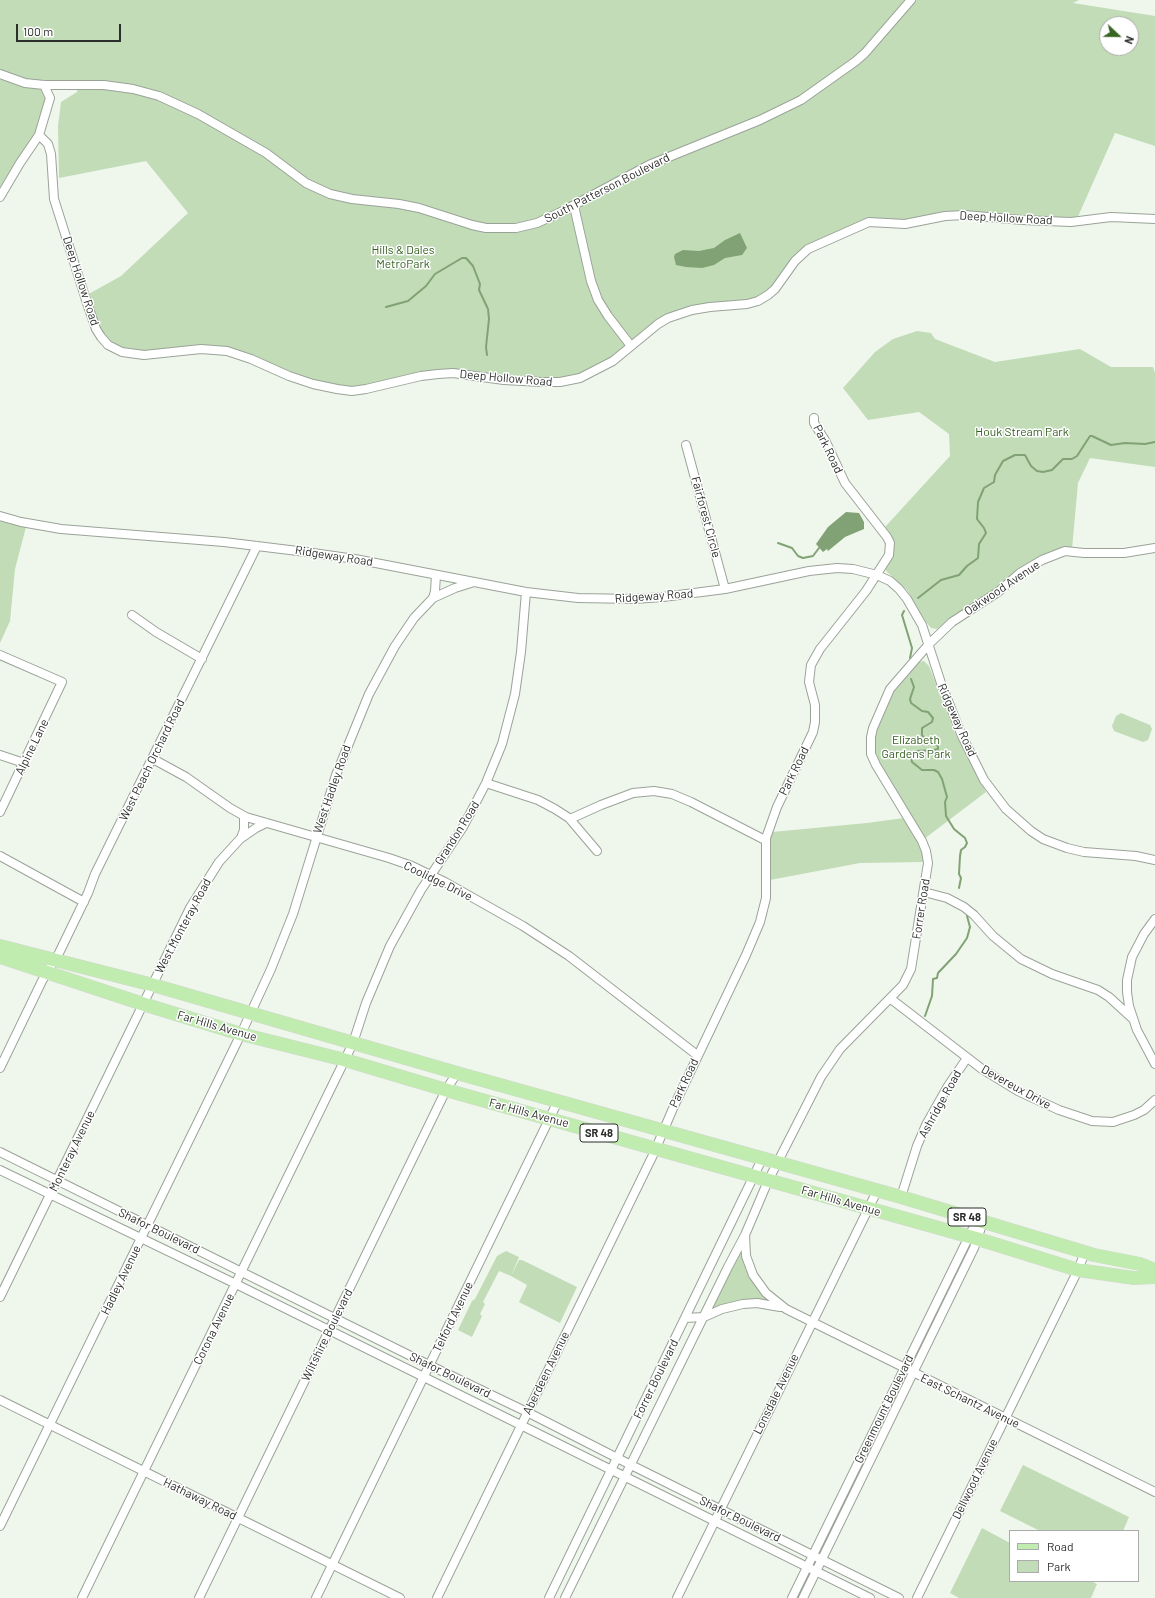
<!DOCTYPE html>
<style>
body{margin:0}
#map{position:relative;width:1155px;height:1598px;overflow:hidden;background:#eff7ec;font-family:Barlow,sans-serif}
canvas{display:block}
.legend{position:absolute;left:1009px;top:1530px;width:130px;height:52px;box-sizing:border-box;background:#fff;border:1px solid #aaabaa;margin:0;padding:5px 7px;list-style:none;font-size:12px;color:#2b2e2a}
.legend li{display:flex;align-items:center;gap:8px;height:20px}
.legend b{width:20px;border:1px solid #aaabaa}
.north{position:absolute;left:1099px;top:16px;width:40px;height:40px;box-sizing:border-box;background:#fff;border:1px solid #aaabaa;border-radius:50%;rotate:112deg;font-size:11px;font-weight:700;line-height:16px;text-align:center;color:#2b2e2a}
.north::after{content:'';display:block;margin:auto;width:14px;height:18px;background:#386523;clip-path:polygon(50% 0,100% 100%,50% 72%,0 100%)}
.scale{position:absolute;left:16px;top:24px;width:105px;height:18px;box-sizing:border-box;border:2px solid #2b2e2a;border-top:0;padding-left:5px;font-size:12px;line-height:14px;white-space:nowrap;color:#2b2e2a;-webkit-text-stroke:3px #fff;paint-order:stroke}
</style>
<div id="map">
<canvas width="1155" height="1598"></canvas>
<ul class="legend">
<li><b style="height:5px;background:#c1ecaf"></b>Road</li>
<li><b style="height:11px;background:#c1dcb7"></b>Park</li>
</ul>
<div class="north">N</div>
<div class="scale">100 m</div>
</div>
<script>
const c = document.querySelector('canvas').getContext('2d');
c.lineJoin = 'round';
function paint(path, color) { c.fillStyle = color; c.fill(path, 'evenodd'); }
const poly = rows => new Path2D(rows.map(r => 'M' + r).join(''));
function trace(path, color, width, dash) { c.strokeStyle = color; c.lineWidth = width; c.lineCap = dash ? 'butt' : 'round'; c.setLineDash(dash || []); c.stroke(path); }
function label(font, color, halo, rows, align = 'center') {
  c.font = font + ' Barlow,sans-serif'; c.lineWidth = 3; c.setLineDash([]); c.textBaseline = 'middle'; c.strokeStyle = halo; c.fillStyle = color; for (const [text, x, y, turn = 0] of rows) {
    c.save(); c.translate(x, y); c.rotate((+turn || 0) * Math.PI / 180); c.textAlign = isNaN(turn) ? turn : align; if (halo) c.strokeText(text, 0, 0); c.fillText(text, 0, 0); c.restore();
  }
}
paint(poly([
 [0,0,1079,0,1073,3,1155,16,1155,146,1115,133,1076,221,995,218,931,219,869,222,808,249,758,301,680,313,624,351,573,381,453,373,382,386,337,389,227,351,135,355,101,337,85,296,121,276,188,213,146,161,59,178,58,126,61,102,77,92,78,85,44,85,50,98,45,116,0,197],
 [1107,24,1131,24,1131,48,1107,48],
 [917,331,931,333,935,339,995,362,1080,349,1111,367,1153,367,1155,373,1155,467,1090,458,1078,483,1072,549,1061,549,1047,554,1030,563,989,593,957,614,937,629,931,628,926,622,907,590,887,572,885,569,887,565,888,532,885,527,950,456,949,434,919,412,868,420,843,388,875,352,893,339],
 [0,521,26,527,15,569,10,621,0,643],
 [924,661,929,666,955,733,986,792,924,839,881,769,873,748,877,724,895,687,919,662],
 [1121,713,1150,725,1152,729,1148,740,1143,742,1114,731,1112,726,1116,716],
 [904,818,916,835,922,850,924,862,860,863,770,880,769,848,772,832,867,823],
 [740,1245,748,1264,776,1302,757,1303,704,1317],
 [506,1251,519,1257,511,1276,499,1271,483,1302,485,1304,480,1314,482,1316,472,1337,458,1330,472,1301,475,1299,497,1256],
 [519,1260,522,1260,577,1287,560,1323,519,1302,527,1285,511,1276],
 [1023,1465,1129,1517,1123,1531,1040,1531,1000,1511],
 [982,1528,1010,1543,1010,1581,1091,1581,1097,1584,1091,1598,959,1598,950,1593]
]), '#c1dcb7');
paint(poly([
 [740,233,747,248,742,255,725,258,714,265,702,268,686,267,676,265,674,257,675,254,683,250,699,251,714,248,725,240],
 [846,512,859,513,864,522,864,529,845,537,828,551,827,549,823,552,816,544,828,527]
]), '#81a274');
trace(poly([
 [386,307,408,301,426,286,435,274,462,258,466,258,473,266,480,284,479,290,488,309,489,319,486,347,487,355],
 [778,543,792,548,798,556,803,558,813,556,819,548],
 [918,598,941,580,959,575,967,566,978,558,979,544,986,533,984,528,977,519,978,502,984,488,994,482,995,475,1003,461,1015,455,1025,455,1031,466,1037,471,1043,472,1052,470,1063,459,1072,459,1077,456,1090,436,1092,436,1111,445,1125,443,1145,444,1155,442],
 [904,611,902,615,912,648,910,658],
 [911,679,914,687,910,699,911,703,922,711,928,712,933,718,932,722,922,728,922,735,925,739,938,746,938,749,934,750,917,751,912,753,911,757,912,762,922,770,934,770,938,772,942,779,947,797,945,802,946,816,954,829,965,838,967,843,965,847,961,850,960,856,959,874,961,878,959,888],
 [925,1016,932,996,933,979,937,978,938,973,956,954,967,938,970,927,967,916]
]), '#81a274', 2);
const street = poly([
 [0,74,25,83,44,85,104,85,133,89,159,96,198,114,266,153,306,183,330,194,352,199,399,204,419,208,472,225,486,228,516,228,537,223,561,212,649,165,760,120,801,100,856,61,865,53,911,0],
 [39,135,48,144,51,154,54,199,87,303,96,329,101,337,108,345,122,352,144,355,201,349,227,351,251,359,289,376,313,384,337,389,352,391,366,389,421,376,438,374,453,373,504,380,541,382,560,382,580,378,613,361,658,324,668,318,692,310,710,307,747,304,758,301,768,295,775,289,795,261,808,249,869,222,905,224,945,216,965,215,1022,220,1071,222,1111,217,1155,219],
 [0,197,20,163,39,135,50,98,44,85],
 [574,206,591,281,598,300,608,316,631,346],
 [686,445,725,589],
 [0,516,21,522,61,529,224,542,306,552,355,559,526,592,578,598,634,599,663,597,725,589,809,571,837,568,853,569,877,575,890,581,899,589,907,599,922,625,941,683,962,736,984,780,1006,809,1031,831,1043,839,1067,848,1084,852,1136,856,1155,860],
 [433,598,435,591,436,575],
 [132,615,156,632,202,659],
 [0,655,62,682,0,812],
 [0,755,24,763],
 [153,759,186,777,230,808,246,817,389,858,412,866,445,882,523,926,569,956,697,1055],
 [486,783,538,800,555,809,569,818,597,851],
 [570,819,601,805,633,793,654,791,672,794,691,802,765,840],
 [241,838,244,830,244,816],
 [0,856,84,902],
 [924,892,947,898,964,907,974,915,993,936,1021,959,1052,974,1098,990,1109,997,1132,1018],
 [1155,919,1144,934,1132,957,1127,980,1127,992,1129,1006,1137,1030,1155,1064],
 [891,999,982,1069,1018,1091,1059,1110,1092,1121,1113,1122,1134,1115,1144,1110,1155,1100],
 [0,1068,42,981,59,953,88,893,95,874,257,546],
 [0,1152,429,1365,527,1412,631,1465,899,1598],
 [0,1170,236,1284,870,1598],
 [901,1197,917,1146,926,1125,948,1086,967,1058],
 [745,1235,746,1256,753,1275,766,1293,786,1309,1155,1492],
 [0,1297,190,908,219,862,240,839,256,828,266,823],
 [685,1318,704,1317,722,1309,743,1304,757,1303,780,1307],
 [0,1400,400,1598],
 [0,1526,241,1034,271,969,293,914,336,775,369,694,395,646,414,618,433,598,455,588,471,583],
 [82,1598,353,1043,366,1003,390,946,421,890,463,827,486,783,502,744,515,694,521,652,526,592],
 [199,1598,446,1090,457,1073],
 [316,1598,558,1101],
 [437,1598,653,1155,674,1106,746,955,760,922,766,898,766,838,777,807,813,732,815,722,815,705,809,682,811,665,820,649,866,591,889,555,890,543,887,537,845,483,826,442,814,423,814,418],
 [549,1598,762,1159],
 [565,1598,728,1267,745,1235,768,1181,821,1077,840,1049,903,985,911,969,928,863,926,851,922,841,876,765,871,754,871,737,873,728,890,689,929,644,952,622,998,592,1020,573,1042,560,1065,551,1084,553,1124,553,1155,548],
 [677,1598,877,1191],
 [792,1598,977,1220],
 [803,1598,974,1248,983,1222],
 [917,1598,1078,1270,1085,1252]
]);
const primary = poly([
 [0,946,153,985,457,1073,901,1197,1094,1255,1140,1264,1155,1270],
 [0,957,143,1004,241,1034,345,1060,446,1090,978,1239,1078,1270,1134,1278,1155,1277]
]);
trace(street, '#9ba399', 10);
trace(primary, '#d5d5d4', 14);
trace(street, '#fff', 8);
trace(primary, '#c1ecaf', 13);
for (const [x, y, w] of [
 [599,1133,38],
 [967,1217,38]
]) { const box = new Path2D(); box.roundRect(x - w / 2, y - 9, w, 18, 3); c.fillStyle = '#fff'; c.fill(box); trace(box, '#2b2e2a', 1); }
label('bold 11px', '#2b2e2a', null, [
 ["SR 48",599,1133],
 ["SR 48",967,1217]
]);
label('12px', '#2b2e2a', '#fff', [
 ["South Patterson Boulevard",607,188,-27],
 ["Deep Hollow Road",1006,218,3],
 ["Deep Hollow Road",81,281,72],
 ["Deep Hollow Road",506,378,5],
 ["Park Road",828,449,64],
 ["Fairforest Circle",706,517,75],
 ["Ridgeway Road",334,556,9],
 ["Oakwood Avenue",1002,588,-34],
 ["Ridgeway Road",654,596,-4],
 ["Ridgeway Road",957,720,66],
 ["Alpine Lane",32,747,-64],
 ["West Peach Orchard Road",152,760,-64],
 ["Park Road",794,771,-64],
 ["West Hadley Road",332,789,-71],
 ["Grandon Road",457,833,-58],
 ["Coolidge Drive",438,881,26],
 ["Forrer Road",921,909,-81],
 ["West Monteray Road",183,926,-62],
 ["Far Hills Avenue",217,1026,16],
 ["Park Road",684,1083,-65],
 ["Devereux Drive",1016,1087,29],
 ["Ashridge Road",940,1104,-61],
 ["Far Hills Avenue",529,1113,15],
 ["Monteray Avenue",72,1151,-64],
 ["Far Hills Avenue",841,1201,16],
 ["Shafor Boulevard",159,1231,26],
 ["Hadley Avenue",121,1280,-64],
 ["Telford Avenue",453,1317,-64],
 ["Corona Avenue",214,1329,-64],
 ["Wiltshire Boulevard",327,1335,-64],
 ["Aberdeen Avenue",546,1373,-64],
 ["Shafor Boulevard",450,1375,26],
 ["Forrer Boulevard",656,1379,-64],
 ["Lonsdale Avenue",776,1394,-64],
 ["East Schantz Avenue",970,1401,26],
 ["Greenmount Boulevard",884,1409,-64],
 ["Dellwood Avenue",975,1479,-64],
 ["Hathaway Road",200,1499,26],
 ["Shafor Boulevard",740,1519,26]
]);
label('12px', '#356021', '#fff', [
 ["Hills & Dales",403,250],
 ["MetroPark",403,264],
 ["Houk Stream Park",1022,432],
 ["Elizabeth",916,740],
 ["Gardens Park",916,754]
]);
</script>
